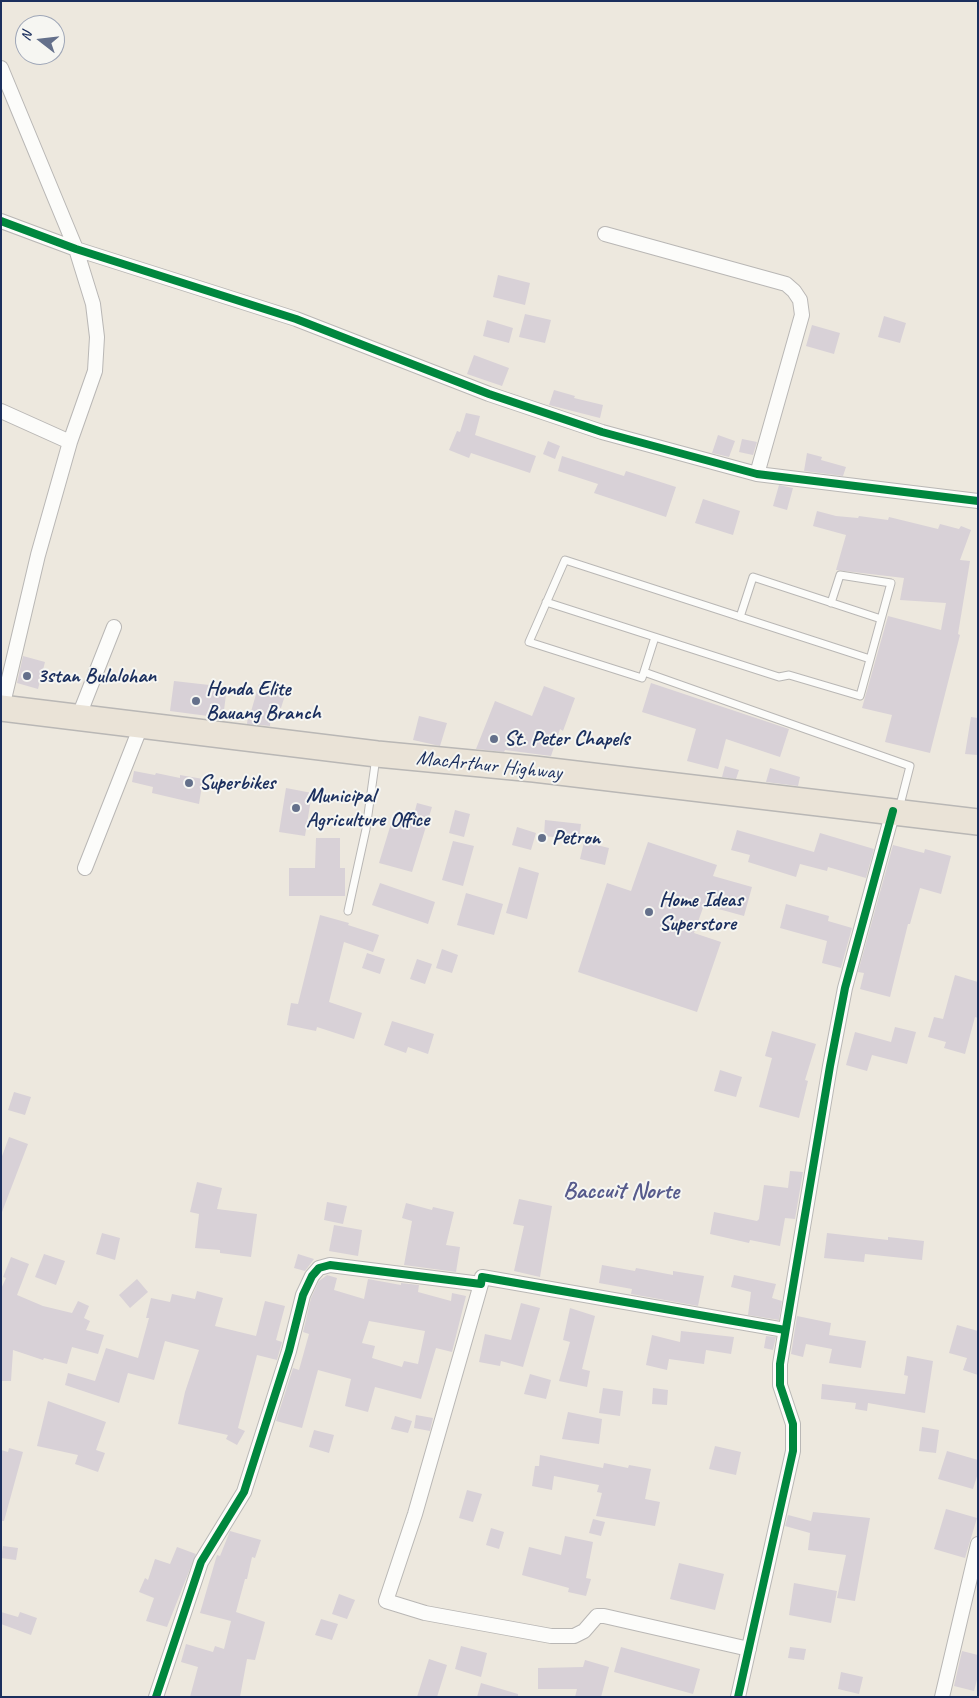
<!DOCTYPE html>
<style>
body{margin:0}
#map{position:relative;width:979px;height:1698px;overflow:hidden;background:#ede8de;font-family:Caveat,sans-serif}
canvas{display:block}
.frame{position:absolute;inset:0;border:2px solid #1b2f5e;pointer-events:none}
.north{position:absolute;left:15px;top:15px;width:50px;height:50px;box-sizing:border-box;background:#f6f6f2;border:1px solid #9ea6b7;border-radius:50%;rotate:286deg;font-size:14px;font-weight:700;line-height:20px;text-align:center;color:#1b2f5e}
.north::after{content:'';display:block;margin:auto;width:18px;height:22px;background:#64708b;clip-path:polygon(50% 0,100% 100%,50% 72%,0 100%)}
</style>
<div id="map">
<canvas width="979" height="1698"></canvas>
<div class="frame"></div>
<div class="north">N</div>
</div>
<script>
const c = document.querySelector('canvas').getContext('2d');
c.lineJoin = 'round';
function paint(path, color) { c.fillStyle = color; c.fill(path, 'evenodd'); }
const poly = rows => new Path2D(rows.map(r => 'M' + r).join(''));
function trace(path, color, width, dash) { c.strokeStyle = color; c.lineWidth = width; c.lineCap = dash ? 'butt' : 'round'; c.setLineDash(dash || []); c.stroke(path); }
function label(font, color, halo, rows, align = 'center') {
  c.font = font + ' Caveat,sans-serif'; c.lineWidth = 4; c.setLineDash([]); c.textBaseline = 'middle'; c.strokeStyle = halo; c.fillStyle = color; for (const [text, x, y, turn = 0] of rows) {
    c.save(); c.translate(x, y); c.rotate((+turn || 0) * Math.PI / 180); c.textAlign = isNaN(turn) ? turn : align; if (halo) c.strokeText(text, 0, 0); c.fillText(text, 0, 0); c.restore();
  }
}
paint(poly([
 [498,275,530,283,525,305,493,297],
 [525,314,551,320,545,343,519,337],
 [884,316,906,323,900,343,878,337],
 [487,320,513,328,509,343,483,336],
 [812,325,840,333,834,354,806,346],
 [474,355,509,368,502,386,467,374],
 [554,390,575,396,574,398,603,405,600,418,549,405],
 [466,413,480,416,475,435,536,456,530,473,471,453,469,458,449,450,457,431,460,432],
 [718,435,735,441,729,457,712,453],
 [742,439,757,442,753,455,739,452],
 [548,441,560,446,555,459,543,454],
 [807,453,822,457,821,460,846,467,843,476,804,471],
 [562,456,624,476,626,471,676,487,666,517,594,493,598,484,558,471],
 [779,485,793,488,787,510,773,506],
 [703,499,740,511,733,535,695,523],
 [817,511,836,516,858,518,859,516,888,520,889,517,938,529,940,524,959,529,961,526,971,530,960,560,970,561,958,634,960,635,930,753,885,742,892,715,862,708,888,616,941,630,946,603,900,600,904,578,836,570,846,535,813,526],
 [23,656,45,662,38,689,17,683],
 [174,681,227,687,223,718,170,711],
 [651,683,789,729,780,757,726,739,718,769,687,761,696,729,642,712],
 [259,684,286,692,281,708,271,705,270,726,247,724,248,715,250,715],
 [544,686,575,698,563,731,560,729,551,756,505,750,504,752,476,749,495,701,532,716],
 [419,716,447,723,440,746,413,740],
 [971,717,978,718,978,755,965,754],
 [725,766,739,770,736,779,722,777],
 [770,768,800,777,798,786,766,782],
 [134,771,155,775,156,773,180,778,180,775,203,779,199,804,152,793,153,787,132,782],
 [286,788,312,793,305,836,279,832],
 [417,803,432,807,412,872,379,863,393,817,412,822],
 [455,810,470,814,464,837,449,833],
 [545,820,581,824,579,840,544,836],
 [517,827,536,833,531,850,512,845],
 [737,830,814,852,820,833,874,849,866,878,828,867,827,871,800,864,796,877,748,862,750,855,731,850],
 [316,838,340,838,340,868,345,868,345,896,289,896,289,868,315,868],
 [453,841,474,846,463,886,442,880],
 [584,842,609,848,605,865,580,859],
 [648,842,717,865,713,876,752,887,744,916,704,905,694,933,721,942,697,1012,578,972,607,883,631,891],
 [893,845,924,853,925,849,951,856,941,894,920,888,910,924,908,924,890,997,860,989,864,973,858,972],
 [519,867,539,873,527,919,506,913],
 [380,883,435,902,428,924,372,905],
 [466,893,503,904,494,935,457,925],
 [786,904,829,916,828,921,852,928,841,968,822,963,827,941,780,928],
 [320,915,349,923,348,925,379,935,373,952,344,942,329,1002,362,1013,354,1039,317,1027,316,1031,287,1025,291,1003,298,1004],
 [442,949,458,955,452,973,436,968],
 [367,953,385,959,380,974,362,968],
 [417,959,432,964,425,984,410,979],
 [955,975,978,982,978,1018,975,1017,965,1054,944,1048,946,1042,928,1037,934,1017,943,1019],
 [392,1021,434,1034,428,1054,408,1047,406,1053,384,1045],
 [895,1027,916,1032,907,1064,872,1055,867,1071,846,1065,855,1032,891,1042],
 [772,1031,816,1044,805,1080,808,1081,799,1118,759,1107,772,1058,765,1056],
 [720,1070,742,1077,736,1097,714,1091],
 [14,1092,31,1097,25,1115,8,1110],
 [9,1137,28,1144,2,1212,1,1159],
 [790,1171,803,1172,795,1219,785,1218,780,1246,750,1240,749,1243,710,1234,714,1212,757,1221,759,1219,764,1185,788,1188],
 [197,1182,222,1188,217,1209,257,1214,251,1257,220,1253,220,1250,195,1248,199,1214,190,1212],
 [519,1199,552,1206,540,1277,514,1271,524,1226,513,1224],
 [327,1202,347,1206,343,1224,324,1220],
 [406,1203,432,1210,433,1207,454,1212,446,1245,460,1247,456,1272,404,1265,412,1221,402,1218],
 [334,1225,362,1230,358,1256,329,1251],
 [102,1233,120,1238,115,1260,96,1254],
 [827,1233,888,1240,888,1237,924,1241,922,1260,865,1254,864,1262,824,1258],
 [44,1254,65,1261,56,1285,35,1277],
 [298,1254,314,1259,305,1271,294,1268],
 [11,1257,29,1264,17,1295,43,1306,72,1313,78,1301,89,1306,84,1318,90,1321,86,1330,104,1335,98,1354,72,1347,67,1364,44,1358,43,1360,13,1350,11,1381,1,1381,1,1289,6,1278,3,1277],
 [602,1265,635,1271,636,1268,673,1275,673,1271,704,1276,698,1306,631,1294,632,1289,599,1283],
 [327,1275,337,1278,334,1290,364,1299,368,1279,401,1285,401,1283,419,1285,418,1292,451,1301,452,1293,466,1296,452,1352,436,1348,421,1399,375,1387,368,1412,345,1406,351,1379,318,1370,302,1428,276,1421,293,1368,299,1370,309,1334,303,1332,311,1298,319,1281],
 [369,1321,425,1331,418,1364,404,1361,402,1367,372,1358,375,1346,362,1343],
 [734,1275,776,1284,772,1298,782,1301,779,1320,748,1315,751,1292,731,1287],
 [137,1279,148,1292,130,1308,119,1295],
 [197,1291,223,1298,215,1326,256,1336,265,1301,285,1306,276,1340,282,1342,277,1360,257,1355,238,1428,245,1431,237,1445,226,1439,228,1435,178,1424,185,1392,199,1350,165,1341,154,1380,128,1373,119,1403,65,1385,68,1373,95,1381,106,1348,138,1358,149,1318,146,1318,151,1298,170,1302,172,1294,195,1299],
 [521,1303,540,1308,523,1367,501,1361,500,1366,479,1362,485,1334,511,1340],
 [570,1308,595,1316,582,1369,590,1371,587,1387,559,1381,570,1342,563,1340],
 [797,1316,831,1323,829,1335,866,1341,861,1368,829,1363,832,1349,806,1344,803,1357,791,1354],
 [957,1325,978,1331,978,1375,963,1370,967,1358,949,1353],
 [681,1331,734,1337,731,1354,706,1350,704,1364,669,1359,667,1370,646,1365,652,1335,680,1342],
 [766,1336,776,1337,773,1350,764,1348],
 [907,1356,933,1361,925,1413,868,1403,867,1411,855,1409,856,1403,821,1399,822,1384,905,1394,908,1376,904,1375],
 [530,1374,551,1380,546,1399,524,1394],
 [603,1388,623,1391,620,1416,599,1413],
 [653,1388,668,1390,667,1405,652,1404],
 [48,1401,106,1422,96,1450,105,1453,98,1472,75,1464,78,1455,37,1446],
 [568,1412,602,1419,599,1444,562,1439],
 [416,1415,433,1418,430,1431,414,1428],
 [395,1416,412,1421,408,1433,391,1429],
 [922,1427,939,1430,936,1453,919,1451],
 [314,1430,334,1435,329,1453,309,1447],
 [715,1446,741,1452,736,1475,709,1469],
 [9,1448,23,1452,4,1521,1,1521,1,1450,8,1452],
 [947,1451,978,1460,978,1473,973,1489,938,1479],
 [540,1455,603,1468,604,1463,628,1468,629,1465,651,1469,645,1499,660,1502,655,1526,596,1516,602,1493,597,1492,599,1485,554,1476,552,1490,532,1486,535,1466,539,1466],
 [467,1490,482,1494,473,1522,459,1518],
 [946,1509,977,1518,965,1558,934,1549],
 [813,1512,870,1518,855,1601,837,1598,846,1555,808,1550,810,1533,785,1526,788,1515,811,1521],
 [593,1519,605,1522,601,1536,589,1533],
 [491,1528,504,1532,499,1549,486,1545],
 [230,1531,261,1540,255,1558,252,1557,247,1579,245,1579,236,1612,265,1622,255,1660,247,1659,240,1697,190,1697,198,1667,181,1662,186,1644,213,1652,215,1646,224,1649,231,1621,200,1613,217,1555,220,1556],
 [565,1536,593,1542,586,1578,591,1579,586,1596,568,1592,569,1588,522,1575,529,1547,561,1555],
 [3,1546,18,1548,16,1560,1,1558],
 [177,1547,196,1554,167,1627,146,1621,154,1598,139,1592,145,1578,148,1580,155,1559,170,1564],
 [679,1563,724,1574,715,1610,670,1599],
 [794,1583,837,1591,831,1623,789,1615],
 [339,1594,355,1600,347,1619,332,1614],
 [1,1612,18,1617,20,1612,37,1618,31,1635,1,1624],
 [321,1619,338,1624,332,1640,315,1635],
 [461,1646,487,1653,481,1677,455,1669],
 [621,1647,700,1669,693,1694,614,1672],
 [790,1647,806,1649,804,1660,788,1658],
 [962,1651,978,1655,978,1676,974,1691,954,1686],
 [429,1659,447,1665,437,1697,417,1697],
 [585,1660,609,1667,601,1697,575,1697,577,1689,538,1689,538,1668,583,1667],
 [841,1672,863,1677,859,1694,838,1689],
 [481,1683,518,1694,518,1697,477,1697]
]), '#d8d1d7');
const lane = poly([
 [546,602,779,677,789,675,860,696,891,583,840,575,831,603],
 [740,617,753,577,881,619],
 [655,637,642,678,529,642,565,560,870,659],
 [644,672,910,766,899,809],
 [348,911,366,829,376,757]
]);
const street = poly([
 [1,68,76,249,93,304,97,337,95,371,70,442,38,555,2,708],
 [1,221,76,249,296,319,489,394,602,432,757,474,978,501],
 [605,234,786,284,794,291,800,300,802,315,757,474],
 [1,411,70,442],
 [78,718,114,627],
 [85,868,141,726],
 [481,1284,415,1514,386,1601,425,1613,551,1636,574,1636,584,1631,597,1616,604,1616,749,1649],
 [156,1697,201,1562,244,1492,289,1351,303,1295,312,1276,319,1268,330,1265,481,1284,482,1277,785,1330],
 [738,1697,793,1451,793,1424,780,1385,780,1364,830,1066,845,988,893,811],
 [942,1697,978,1544]
]);
const highway = poly([
 [1,708,377,754,534,769,978,822]
]);
trace(lane, '#b9b7b5', 9);
trace(street, '#b9b7b5', 16);
trace(highway, '#b9b7b5', 28);
trace(lane, '#fcfcfa', 7);
trace(street, '#fcfcfa', 14);
trace(highway, '#eae3d7', 25);
trace(poly([
 [1,221,76,249,296,319,489,394,602,432,757,474,978,501],
 [156,1697,201,1562,244,1492,289,1351,303,1295,312,1276,319,1268,330,1265,481,1284,482,1277,785,1330],
 [738,1697,793,1451,793,1424,780,1385,780,1364,830,1066,845,988,893,811]
]), '#00873e', 8);
for (const [x, y, r, color] of [
 [27,676,5,"#64708b"],
 [196,701,5,"#64708b"],
 [494,739,5,"#64708b"],
 [189,783,5,"#64708b"],
 [296,808,5,"#64708b"],
 [542,838,5,"#64708b"],
 [649,912,5,"#64708b"]
]) { const dot = new Path2D(); dot.arc(x, y, r, 0, 2 * Math.PI); c.fillStyle = color; c.fill(dot); trace(dot, '#f6f6f2', 2); }
label('bold 21px', '#1b2f5e', '#f6f6f2', [
 ["3stan Bulalohan",37,676],
 ["Honda Elite",206,689],
 ["Bauang Branch",206,713],
 ["St. Peter Chapels",504,739],
 ["Superbikes",199,783],
 ["Municipal",306,796],
 ["Agriculture Office",306,820],
 ["Petron",552,838],
 ["Home Ideas",659,900],
 ["Superstore",659,924]
], 'left');
label('21px', '#1b2f5e', '#f6f6f2', [
 ["MacArthur Highway",489,766,6]
]);
label('bold 24px', '#575b8c', '#f6f6f2', [
 ["Baccuit Norte",621,1192]
]);
</script>
